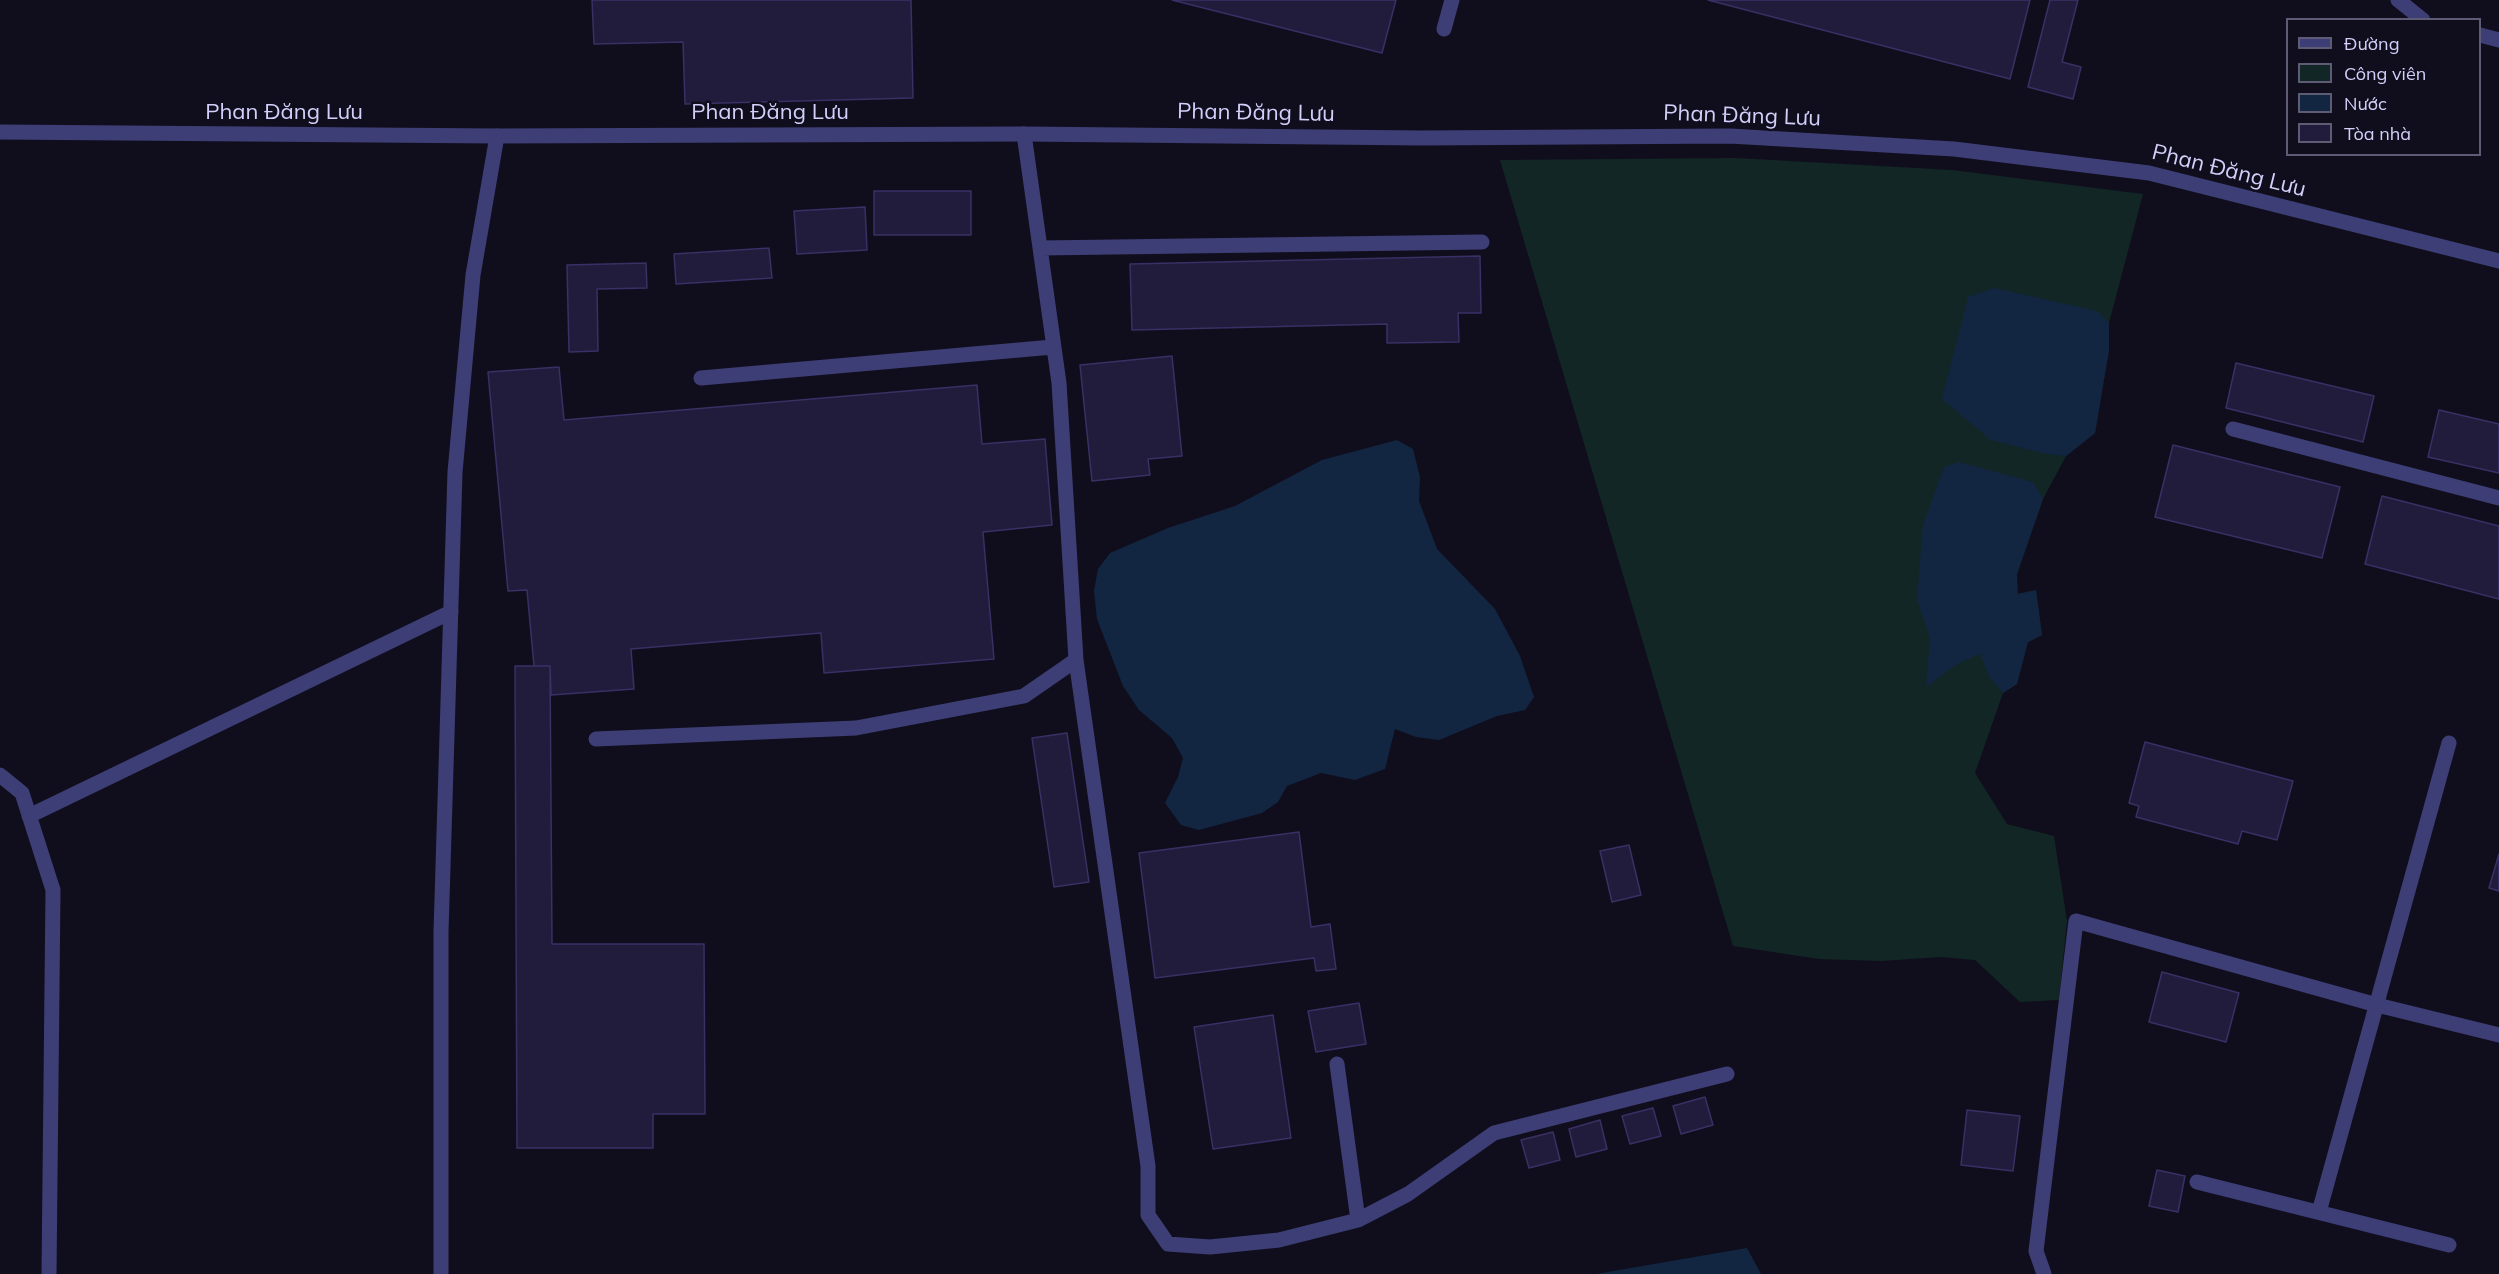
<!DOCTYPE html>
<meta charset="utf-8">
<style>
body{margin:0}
#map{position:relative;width:2499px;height:1274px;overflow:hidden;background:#100e1d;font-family:Mulish,sans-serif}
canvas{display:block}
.legend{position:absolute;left:2286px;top:18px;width:195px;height:138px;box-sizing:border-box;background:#100e1d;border:2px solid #5e5b75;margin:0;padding:8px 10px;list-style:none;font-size:18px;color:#d2cffa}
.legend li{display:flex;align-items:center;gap:12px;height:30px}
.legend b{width:30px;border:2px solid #5e5b75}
</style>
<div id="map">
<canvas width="2499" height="1274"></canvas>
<ul class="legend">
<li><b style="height:8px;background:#3e3e77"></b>Đường</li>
<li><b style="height:16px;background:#122625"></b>Công viên</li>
<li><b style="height:16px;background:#122641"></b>Nước</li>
<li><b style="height:16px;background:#211c3c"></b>Tòa nhà</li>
</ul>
</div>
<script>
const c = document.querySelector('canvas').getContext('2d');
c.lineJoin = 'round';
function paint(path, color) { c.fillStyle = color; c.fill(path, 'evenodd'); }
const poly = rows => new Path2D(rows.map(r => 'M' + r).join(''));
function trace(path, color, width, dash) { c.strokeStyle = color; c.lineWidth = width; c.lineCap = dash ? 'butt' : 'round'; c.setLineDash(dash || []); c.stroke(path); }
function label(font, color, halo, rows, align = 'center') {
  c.font = font + ' Mulish,sans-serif'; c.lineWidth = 5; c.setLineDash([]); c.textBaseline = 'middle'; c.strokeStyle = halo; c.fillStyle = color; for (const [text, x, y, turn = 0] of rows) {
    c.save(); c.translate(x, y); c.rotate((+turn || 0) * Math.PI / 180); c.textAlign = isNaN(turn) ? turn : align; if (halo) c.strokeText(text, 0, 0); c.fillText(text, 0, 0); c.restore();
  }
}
paint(poly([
 [1736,158,1952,170,2143,194,2109,323,2109,350,2095,433,2066,456,2043,499,2017,574,2018,595,2036,590,2042,635,2027,643,2017,684,2003,693,1975,773,2007,824,2054,836,2067,921,2059,1000,2020,1002,1975,960,1941,957,1881,961,1819,959,1733,946,1500,160]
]), '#122625');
paint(poly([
 [1994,288,2097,311,2109,323,2109,350,2095,433,2066,456,2042,453,1991,440,1942,399,1968,297],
 [1397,440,1413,449,1420,477,1419,501,1437,549,1495,609,1520,656,1534,697,1525,710,1497,716,1439,740,1416,737,1395,729,1385,769,1355,780,1321,773,1287,786,1278,802,1262,813,1199,830,1181,825,1165,803,1178,777,1183,758,1172,738,1139,710,1123,686,1097,619,1094,591,1098,569,1110,553,1168,528,1235,506,1322,460],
 [1959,462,2033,482,2043,499,2017,574,2017,594,2036,590,2042,635,2028,642,2017,684,2003,693,1990,678,1980,654,1957,664,1926,687,1930,638,1917,600,1923,525,1944,467],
 [1747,1248,1761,1274,1596,1274]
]), '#122641');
const building = poly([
 [592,0,911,0,913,98,685,104,683,42,594,44,592,0],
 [1172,0,1396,0,1382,53,1172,0],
 [1708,0,2030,0,2010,79,1708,0],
 [2050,0,2078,0,2062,62,2081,67,2073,99,2028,87,2050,0],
 [874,191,971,191,971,235,874,235,874,191],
 [865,207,867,250,797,254,794,211,865,207],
 [769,248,772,278,676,284,674,254,769,248],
 [1480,256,1481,313,1458,313,1459,342,1387,343,1387,324,1132,330,1130,264,1480,256],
 [646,263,647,288,597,289,598,351,569,352,567,265,646,263],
 [1172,356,1182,456,1148,459,1150,475,1092,481,1080,365,1172,356],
 [2236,363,2374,396,2363,442,2226,408,2236,363],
 [559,367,564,420,977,385,982,444,1045,439,1052,525,983,532,994,659,824,673,821,633,631,649,634,689,551,695,550,666,534,666,527,590,508,591,488,372,559,367],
 [2439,410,2499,424,2499,473,2428,457,2439,410],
 [2173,445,2340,487,2322,558,2155,517,2173,445],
 [2382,496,2499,526,2499,599,2365,564,2382,496],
 [515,666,550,666,552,944,704,944,705,1114,653,1114,653,1148,517,1148,515,666],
 [1067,733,1089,882,1054,887,1032,738,1067,733],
 [2145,742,2293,781,2277,840,2242,831,2238,844,2136,817,2139,806,2129,803,2145,742],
 [1299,832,1311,927,1330,924,1336,969,1316,971,1314,958,1155,978,1139,853,1299,832],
 [1629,845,1641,895,1612,902,1600,851,1629,845],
 [2499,854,2499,891,2489,888,2499,854],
 [2162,972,2239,993,2226,1042,2149,1022,2162,972],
 [1359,1003,1366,1044,1316,1052,1308,1011,1359,1003],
 [1273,1015,1291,1138,1213,1149,1194,1027,1273,1015],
 [1705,1097,1713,1125,1681,1134,1673,1106,1705,1097],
 [1653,1108,1661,1136,1630,1144,1622,1116,1653,1108],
 [1967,1110,2020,1116,2013,1171,1961,1165,1967,1110],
 [1600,1120,1607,1149,1576,1157,1569,1129,1600,1120],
 [1553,1132,1560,1160,1529,1168,1521,1140,1553,1132],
 [2157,1170,2185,1176,2178,1212,2149,1206,2157,1170]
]);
paint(building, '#211c3c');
trace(building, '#393065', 1.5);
trace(poly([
 [2398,0,2423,20],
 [1444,29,1452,0],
 [2480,35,2499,40],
 [1024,134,1059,383,1076,660,1148,1166,1148,1215,1168,1244,1210,1247,1279,1240,1358,1220,1408,1194,1494,1133,1727,1074],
 [1040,248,1482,242],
 [701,378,1053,347],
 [2233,429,2499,498],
 [596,739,856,728,1024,696,1076,660],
 [0,775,22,793,53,890,49,1274],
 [29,816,451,612],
 [1337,1064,1358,1220],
 [2197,1182,2449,1245],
 [2319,1212,2449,743],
 [441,1274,441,932,455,472,473,275,497,136],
 [2044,1274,2036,1251,2076,921,2377,1005,2499,1035]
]), '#3e3e77', 15);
trace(poly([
 [0,132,497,136,1024,134,1422,138,1730,136,1954,149,2149,173,2499,261]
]), '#3e3e77', 15);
label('22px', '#d2cffa', '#100e1d', [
 ["Phan Đăng Lưu",284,112],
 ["Phan Đăng Lưu",770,112],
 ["Phan Đăng Lưu",1256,113,1],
 ["Phan Đăng Lưu",1742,116,2],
 ["Phan Đăng Lưu",2229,171,14]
]);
</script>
